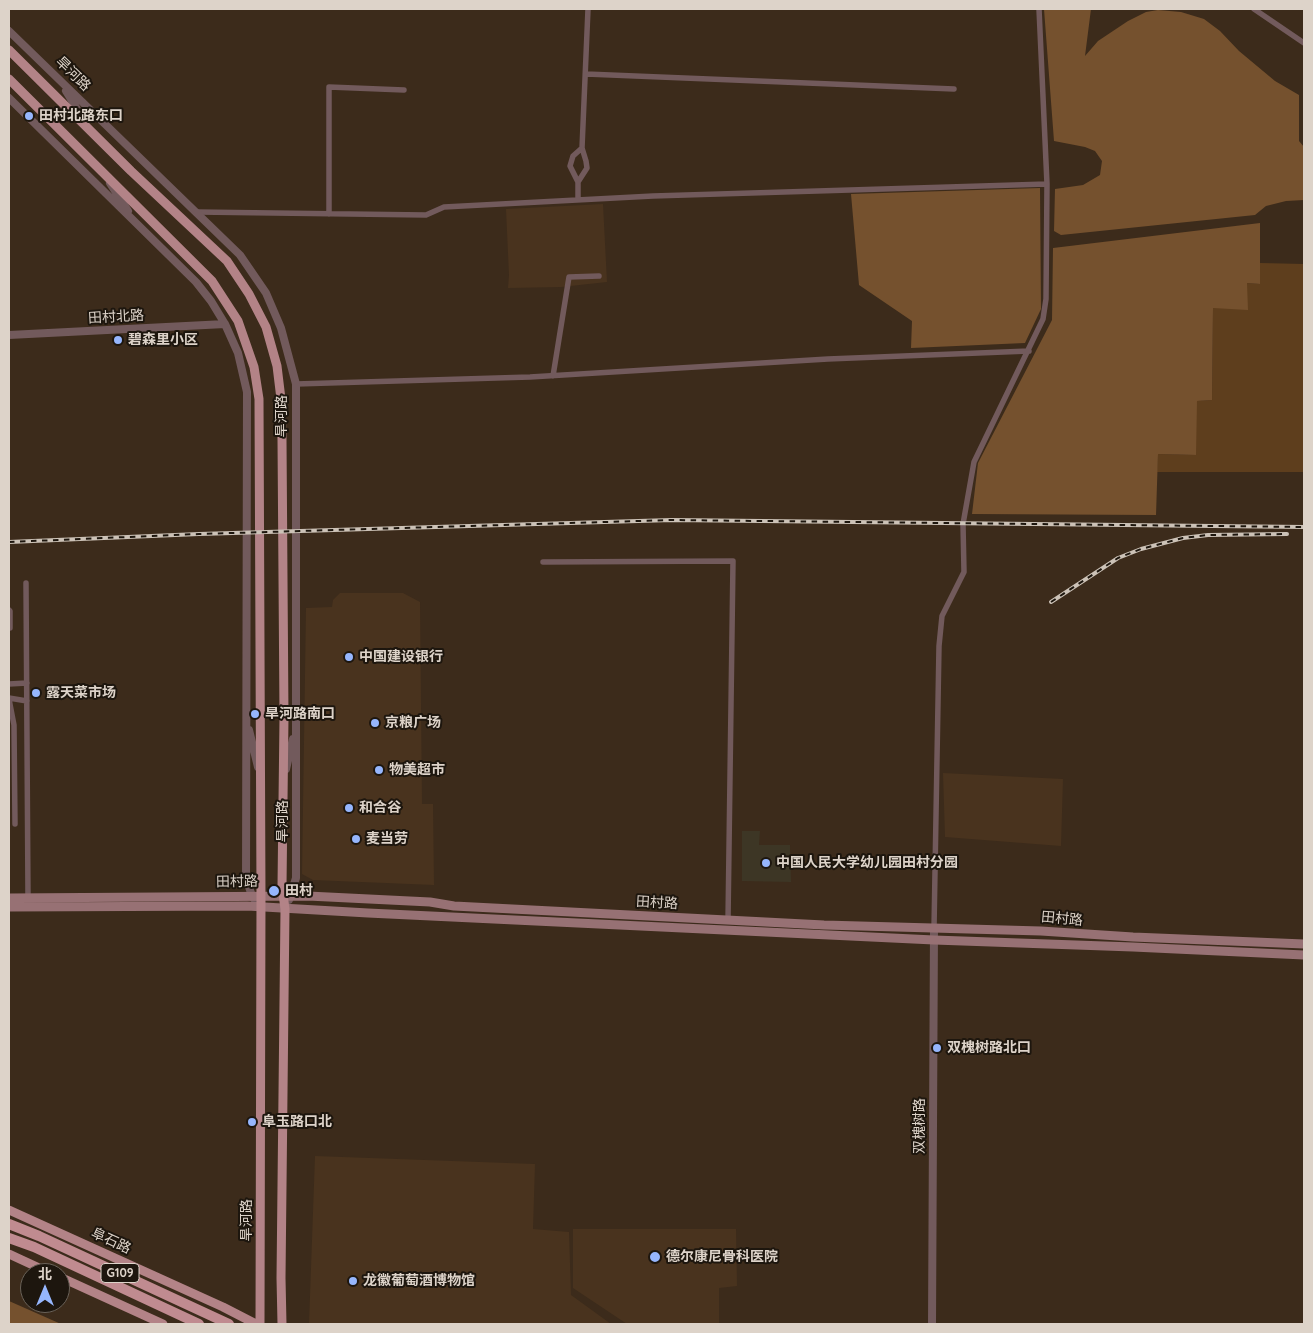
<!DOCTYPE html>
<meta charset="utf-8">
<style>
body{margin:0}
#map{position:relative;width:1313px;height:1333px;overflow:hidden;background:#3c2b1b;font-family:Quicksand,"Noto Sans SC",sans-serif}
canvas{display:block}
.frame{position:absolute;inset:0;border:10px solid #ddd3c9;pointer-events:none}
.north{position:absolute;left:20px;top:1263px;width:50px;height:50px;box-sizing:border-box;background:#1d160e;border:1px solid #6a6259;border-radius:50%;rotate:0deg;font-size:14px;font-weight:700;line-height:20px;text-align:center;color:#ddd3c9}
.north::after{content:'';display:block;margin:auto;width:18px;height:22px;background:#96b6fd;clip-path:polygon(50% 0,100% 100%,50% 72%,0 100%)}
</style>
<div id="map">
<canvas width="1313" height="1333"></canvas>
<div class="frame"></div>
<div class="north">北</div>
</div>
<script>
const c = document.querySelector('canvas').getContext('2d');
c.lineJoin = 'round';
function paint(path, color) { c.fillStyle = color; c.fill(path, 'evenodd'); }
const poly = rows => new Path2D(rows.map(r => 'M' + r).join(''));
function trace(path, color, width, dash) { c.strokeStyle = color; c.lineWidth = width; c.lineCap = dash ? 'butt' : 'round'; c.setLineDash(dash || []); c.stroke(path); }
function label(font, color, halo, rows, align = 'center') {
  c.font = font + ' Quicksand,"Noto Sans SC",sans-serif'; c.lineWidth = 4; c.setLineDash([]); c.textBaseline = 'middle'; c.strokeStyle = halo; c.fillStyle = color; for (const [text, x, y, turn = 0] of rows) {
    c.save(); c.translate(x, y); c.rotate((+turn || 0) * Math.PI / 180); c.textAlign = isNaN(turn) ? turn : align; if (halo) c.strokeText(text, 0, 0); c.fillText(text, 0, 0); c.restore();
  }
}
paint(poly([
 [603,204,607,282,561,287,508,288,509,275,506,209],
 [340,593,403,593,420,602,422,804,433,804,434,885,313,880,302,874,306,608,332,607,333,600],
 [943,773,1063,779,1061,846,945,837],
 [315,1156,535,1164,533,1229,569,1232,571,1295,611,1324,309,1324],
 [573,1229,736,1229,737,1286,719,1288,719,1324,627,1324,573,1288]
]), '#49331e');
paint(poly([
 [742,831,760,831,759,845,790,845,791,882,742,881]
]), '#3d3625');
paint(poly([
 [1260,263,1304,264,1304,472,1157,472,1158,454,1196,455,1196,401,1212,400,1213,307,1247,283,1260,284]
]), '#5e3e1d');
paint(poly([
 [1044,9,1091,9,1085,56,1098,41,1128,21,1146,12,1158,10,1181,12,1204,19,1220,31,1239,51,1275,81,1299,95,1299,141,1304,147,1304,200,1286,201,1266,206,1255,215,1061,235,1054,231,1055,189,1083,185,1100,175,1102,161,1095,151,1085,147,1054,141],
 [1040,188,1041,309,1025,343,911,348,912,321,859,285,851,194],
 [1260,223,1260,284,1247,283,1248,310,1213,308,1212,400,1197,401,1196,455,1158,454,1156,515,972,514,978,463,1052,320,1053,248],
 [9,1301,61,1324,9,1324]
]), '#75512e');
trace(poly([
 [1254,9,1304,43],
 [586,74,954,89],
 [578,182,570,166,573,156,582,148],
 [578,200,578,182,587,168,586,161,582,148,588,9],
 [197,212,426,215,444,207,653,196,1047,184],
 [329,214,329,87,404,90],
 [553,376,569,277,599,276],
 [296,384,530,377,828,359,1029,351],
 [543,562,733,561,728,920],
 [26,583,28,898],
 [9,610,10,611,10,628],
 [9,684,27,683],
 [9,698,27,701],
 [9,699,14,725,15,824],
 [934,928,939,646,942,616,964,572,963,524,974,462,1043,319,1046,299,1047,184,1039,9]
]), '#725a5c', 5.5);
trace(poly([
 [9,31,240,255,266,293,281,328,296,384,296,878,289,900],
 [66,91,85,122],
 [9,98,196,282,211,301,225,324,238,353,247,392,246,878,252,896,255,900],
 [110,183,128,211],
 [9,335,225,324],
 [249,730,258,767],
 [286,769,293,739],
 [932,1324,934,928]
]), '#725a5c', 8);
trace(poly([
 [9,898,308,896,430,902,454,906,824,925,1041,931,1133,937,1304,944],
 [9,907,247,906,368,913,934,940,1133,947,1304,955]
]), '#977174', 9);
trace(poly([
 [9,50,131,171,227,261,249,294,266,327,277,366,281,399,282,439,284,717,282,886,285,909,281,1278,282,1324],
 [9,79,212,281,238,321,254,367,259,399,261,896,260,1324],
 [9,1210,223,1307,256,1324],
 [9,1254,50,1273],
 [60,1277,163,1324]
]), '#b38387', 9);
trace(poly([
 [9,1224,39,1236,229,1324],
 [9,1238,34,1247,199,1324]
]), '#c08b90', 10);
const rail = poly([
 [9,542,199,534,672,520,1304,527],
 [1051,602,1118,558,1141,549,1183,538,1208,535,1287,534]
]);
trace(rail, '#ccc2b7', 4);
trace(rail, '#1d160e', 2, [5.5]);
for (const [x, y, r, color] of [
 [29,116,5,"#96b6fd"],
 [118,340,5,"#96b6fd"],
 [349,657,5,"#96b6fd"],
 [36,693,5,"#96b6fd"],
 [255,714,5,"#96b6fd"],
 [375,723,5,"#96b6fd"],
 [379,770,5,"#96b6fd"],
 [349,808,5,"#96b6fd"],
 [356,839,5,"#96b6fd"],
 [766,863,5,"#96b6fd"],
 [274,891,6,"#96b6fd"],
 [937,1048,5,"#96b6fd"],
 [252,1122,5,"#96b6fd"],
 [655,1257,6,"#96b6fd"],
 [353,1281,5,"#96b6fd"]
]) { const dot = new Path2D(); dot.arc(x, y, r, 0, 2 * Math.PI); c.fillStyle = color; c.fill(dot); trace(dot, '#1d160e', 2); }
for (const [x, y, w] of [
 [120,1273,38]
]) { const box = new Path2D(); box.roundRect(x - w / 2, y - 9.5, w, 19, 4); c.fillStyle = '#1d160e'; c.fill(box); trace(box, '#ddd3c9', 1); }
label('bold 12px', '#ddd3c9', null, [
 ["G109",120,1273]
]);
label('14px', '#ddd3c9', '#1d160e', [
 ["旱河路",73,74,44],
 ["田村北路",116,317,-3],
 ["旱河路",282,416,-90],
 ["旱河路",283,821,-90],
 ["田村路",237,882,-1],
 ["田村路",657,903,3],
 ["田村路",1062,919,5],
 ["双槐树路",920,1126,-90],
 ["旱河路",247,1220,-90],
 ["阜石路",111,1241,25]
]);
label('bold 14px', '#ddd3c9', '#1d160e', [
 ["田村北路东口",39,116],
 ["碧森里小区",128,340],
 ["中国建设银行",359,657],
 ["露天菜市场",46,693],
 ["旱河路南口",265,714],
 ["京粮广场",385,723],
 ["物美超市",389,770],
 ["和合谷",359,808],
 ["麦当劳",366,839],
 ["中国人民大学幼儿园田村分园",776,863],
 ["田村",285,891],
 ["双槐树路北口",947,1048],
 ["阜玉路口北",262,1122],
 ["德尔康尼骨科医院",666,1257],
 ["龙徽葡萄酒博物馆",363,1281]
], 'left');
</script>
